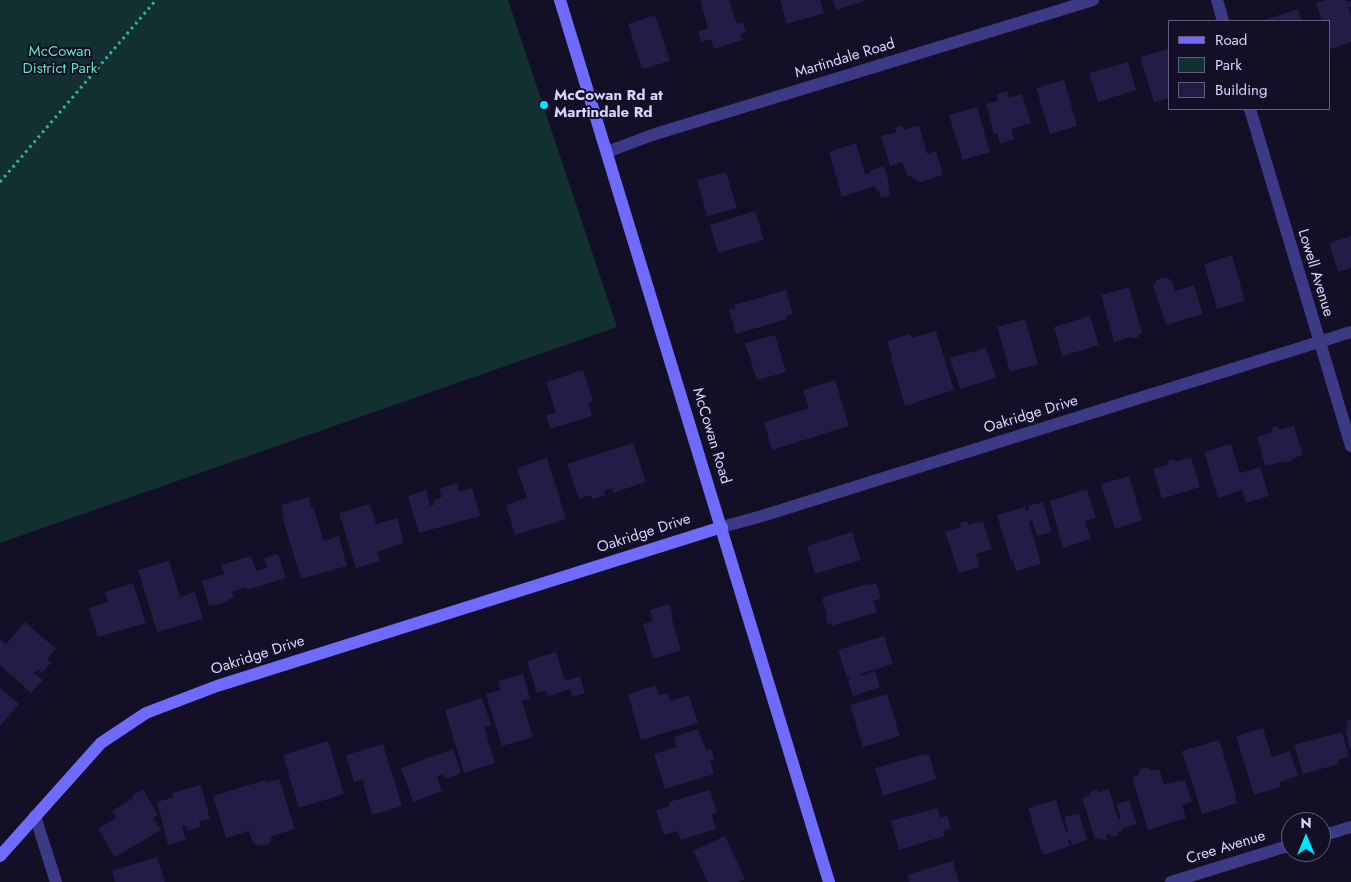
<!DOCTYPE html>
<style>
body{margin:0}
#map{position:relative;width:1351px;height:882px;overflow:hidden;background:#130f26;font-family:Jost,sans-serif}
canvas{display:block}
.legend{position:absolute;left:1168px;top:20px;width:162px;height:90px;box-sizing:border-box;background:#130f26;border:1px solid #625e7d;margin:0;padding:6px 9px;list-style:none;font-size:15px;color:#d9d4ff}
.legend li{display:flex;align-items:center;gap:10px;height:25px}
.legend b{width:25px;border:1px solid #625e7d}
.north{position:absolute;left:1281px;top:812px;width:50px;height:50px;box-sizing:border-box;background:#130f26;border:1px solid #625e7d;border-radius:50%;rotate:0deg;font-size:14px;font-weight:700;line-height:20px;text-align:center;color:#d9d4ff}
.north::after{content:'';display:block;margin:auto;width:18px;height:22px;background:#00e5ff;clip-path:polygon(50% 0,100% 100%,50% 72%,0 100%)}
</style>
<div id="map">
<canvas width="1351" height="882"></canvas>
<ul class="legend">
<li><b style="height:6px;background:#6f6bff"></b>Road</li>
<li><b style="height:14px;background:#12302f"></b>Park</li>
<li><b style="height:14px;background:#241b47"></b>Building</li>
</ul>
<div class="north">N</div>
</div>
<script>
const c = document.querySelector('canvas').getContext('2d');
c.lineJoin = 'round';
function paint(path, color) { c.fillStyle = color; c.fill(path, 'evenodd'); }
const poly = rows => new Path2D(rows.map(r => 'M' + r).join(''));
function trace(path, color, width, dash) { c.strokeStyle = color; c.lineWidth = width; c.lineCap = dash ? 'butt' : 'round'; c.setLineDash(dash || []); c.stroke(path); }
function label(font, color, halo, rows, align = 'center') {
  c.font = font + ' Jost,sans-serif'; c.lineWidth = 4; c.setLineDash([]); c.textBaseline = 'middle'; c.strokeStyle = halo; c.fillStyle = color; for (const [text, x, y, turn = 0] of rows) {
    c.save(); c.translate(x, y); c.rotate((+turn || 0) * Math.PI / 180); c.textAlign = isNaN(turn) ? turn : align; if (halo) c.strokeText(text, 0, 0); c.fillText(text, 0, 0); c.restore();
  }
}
paint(poly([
 [0,0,508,0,617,327,0,543]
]), '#12302f');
paint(poly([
 [700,0,729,0,737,24,743,22,746,32,740,34,742,40,714,49,711,39,701,42,698,31,708,28],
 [780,0,820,0,824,13,787,24],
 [833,0,867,0,836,10],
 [1326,0,1345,0,1346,2,1351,1,1351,7,1348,8,1351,17,1351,42,1330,49,1330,21,1322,21,1316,3],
 [1298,9,1302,21,1260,21],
 [655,15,670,61,642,69,628,24],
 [1168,49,1170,54,1170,98,1154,102,1140,57],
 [1128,62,1136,90,1098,102,1089,73],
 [1064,80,1077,126,1050,134,1036,88],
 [1007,91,1009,98,1022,94,1031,123,1011,129,1014,139,1000,144,997,133,994,134,986,104,998,101,997,94],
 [977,107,990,152,963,160,949,115],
 [902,125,904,130,919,125,927,154,936,151,943,175,921,182,907,175,902,162,890,166,881,136,896,132,895,128],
 [856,143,865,174,871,173,870,171,884,166,890,187,888,188,890,195,881,198,879,191,877,191,875,186,842,197,829,152],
 [726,172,737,208,707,216,697,180],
 [755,211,764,240,718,253,710,225],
 [1351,236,1351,268,1338,272,1329,243],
 [1232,255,1245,301,1217,309,1204,264],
 [1166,277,1171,280,1175,291,1194,285,1203,314,1166,325,1153,286,1157,280],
 [1129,287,1142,333,1138,335,1139,337,1132,339,1132,336,1128,338,1114,342,1101,295],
 [786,290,793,314,786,316,787,319,736,334,729,310,735,308,734,305],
 [1090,316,1099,345,1062,356,1054,327],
 [1025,319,1038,364,1010,372,997,327],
 [936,331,954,390,905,406,891,358,892,357,887,341,910,334,912,338],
 [775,335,786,372,757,380,745,343],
 [986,348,996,378,960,389,950,358],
 [583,370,593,401,588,402,592,416,550,429,546,415,556,412,546,382],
 [835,380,849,426,772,450,764,422,809,408,803,390],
 [1278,426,1279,430,1294,426,1303,455,1291,459,1292,461,1284,463,1284,461,1265,466,1257,437,1272,432,1271,428],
 [633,443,646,482,613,493,612,488,604,491,605,495,593,499,591,495,579,499,567,464],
 [1231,444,1240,473,1260,467,1269,496,1246,503,1242,490,1218,498,1204,452],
 [1191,457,1200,487,1162,499,1153,469,1169,464,1168,461,1175,459,1175,462],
 [547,458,566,519,515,535,506,505,527,498,517,468],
 [1129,476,1142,520,1115,529,1101,484],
 [457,483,459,492,472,488,480,516,419,533,408,496,426,490,430,506,434,505,433,501,442,497,439,489],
 [1087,489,1096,518,1085,521,1091,539,1063,548,1050,501],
 [309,497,311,507,313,507,324,541,339,536,347,566,301,579,282,516,284,515,281,505],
 [1043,502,1052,532,1037,536,1032,520,1029,522,1041,564,1016,571,1013,560,1011,561,997,515,1025,507,1026,511,1029,510,1028,506],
 [370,504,376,524,397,518,404,543,377,552,380,561,356,568,339,513],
 [967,521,968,525,983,521,992,549,976,554,980,567,959,573,945,532,961,527,960,523],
 [852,532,861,560,815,574,807,546],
 [278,554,286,578,247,590,247,587,232,592,234,598,227,600,228,602,209,606,202,581,224,574,221,565,251,556,256,571,267,568,264,558],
 [169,561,180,597,195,592,203,619,157,632,138,570],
 [133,583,146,623,98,637,89,608,108,602,105,592],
 [876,583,881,599,873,601,877,612,831,626,831,623,828,624,825,616,828,615,823,603,823,597,868,584,869,585],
 [669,604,673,615,671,616,681,650,653,659,643,624,653,621,650,610],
 [25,622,56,649,47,659,51,663,42,673,38,669,34,673,43,680,31,693,0,665,0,639,6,644],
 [884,636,893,664,860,674,861,676,875,671,880,687,853,696,848,680,851,679,850,677,847,678,838,650],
 [556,652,565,681,580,676,585,693,573,697,570,689,548,696,546,690,537,693,527,661],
 [523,674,530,699,522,701,533,737,502,746,486,694,501,690,498,681],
 [656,685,659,695,668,693,670,701,689,695,698,723,641,740,628,694],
 [0,688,19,704,0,726],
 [887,694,900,736,863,747,850,705],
 [482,698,491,725,484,727,495,763,464,773,445,710],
 [1351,720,1351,749,1350,749,1345,729,1348,729,1346,721],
 [1263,728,1272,757,1290,751,1298,776,1280,782,1280,787,1254,795,1236,736],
 [698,729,706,750,711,749,715,759,710,761,714,774,665,789,654,754,677,747,674,737],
 [1342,732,1349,757,1338,760,1339,764,1303,774,1294,745],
 [1219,740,1236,795,1235,795,1237,803,1202,814,1182,751],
 [328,741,344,794,299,808,283,755],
 [383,744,402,806,372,815,363,783,364,783,363,779,354,782,346,755],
 [453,749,461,773,445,779,444,774,437,777,442,791,413,802,401,768],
 [929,754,936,779,883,796,875,768,921,755],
 [1147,767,1151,771,1159,769,1164,784,1185,780,1192,802,1182,805,1186,818,1148,830,1132,777,1139,775,1140,769],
 [279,779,295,829,272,836,269,844,259,846,253,843,249,831,226,838,213,796,265,780,266,783],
 [201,785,210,819,199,821,200,827,188,831,186,826,182,827,186,840,168,845,157,802,174,797,172,793],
 [143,789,158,815,153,818,161,830,115,857,98,829,116,818,112,811,133,798,132,796],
 [1109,789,1118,819,1121,819,1116,804,1129,800,1137,824,1122,829,1122,831,1117,832,1118,835,1111,837,1111,834,1106,835,1107,839,1101,840,1101,838,1095,839,1082,798,1091,795,1090,792,1097,790,1097,793],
 [710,790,717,812,712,814,716,829,681,840,678,831,664,835,656,810,670,806,669,802],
 [1056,800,1066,832,1068,831,1064,817,1079,813,1087,840,1072,845,1070,840,1068,840,1070,846,1047,854,1042,854,1028,808],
 [937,808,940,818,947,815,951,829,943,831,945,836,899,850,891,821],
 [725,836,745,879,738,882,708,882,693,851],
 [157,857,165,882,115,882,112,871],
 [953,861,959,882,909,882,907,875]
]), '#241b47');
trace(poly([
 [0,182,156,0]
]), '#2fb8b0', 3, [2.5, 4]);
trace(poly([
 [1217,0,1223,21],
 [1250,109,1351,446],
 [607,152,652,135,1093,0],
 [722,527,762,516,1351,332],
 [35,816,56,882],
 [1321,836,1351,827],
 [1171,882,1291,845]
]), '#3d3a85', 12);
trace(poly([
 [560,0,829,882],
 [0,856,101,743,146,713,217,686,722,527]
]), '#6f6bff', 12);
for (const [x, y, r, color] of [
 [544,105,5,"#00e5ff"]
]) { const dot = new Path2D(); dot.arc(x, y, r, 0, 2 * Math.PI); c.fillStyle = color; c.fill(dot); trace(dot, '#130f26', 2); }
label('15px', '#5fe0c0', '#130f26', [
 ["McCowan",60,52],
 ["District Park",60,69]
]);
label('15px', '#d9d4ff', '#130f26', [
 ["Martindale Road",845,59,-17],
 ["Lowell Avenue",1315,273,73],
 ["Oakridge Drive",1031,415,-17],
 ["McCowan Road",711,436,73],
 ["Oakridge Drive",644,534,-18],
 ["Oakridge Drive",258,656,-18],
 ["Cree Avenue",1226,848,-17]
]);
label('bold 15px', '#d9d4ff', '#130f26', [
 ["McCowan Rd at",554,96],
 ["Martindale Rd",554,113]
], 'left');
</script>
